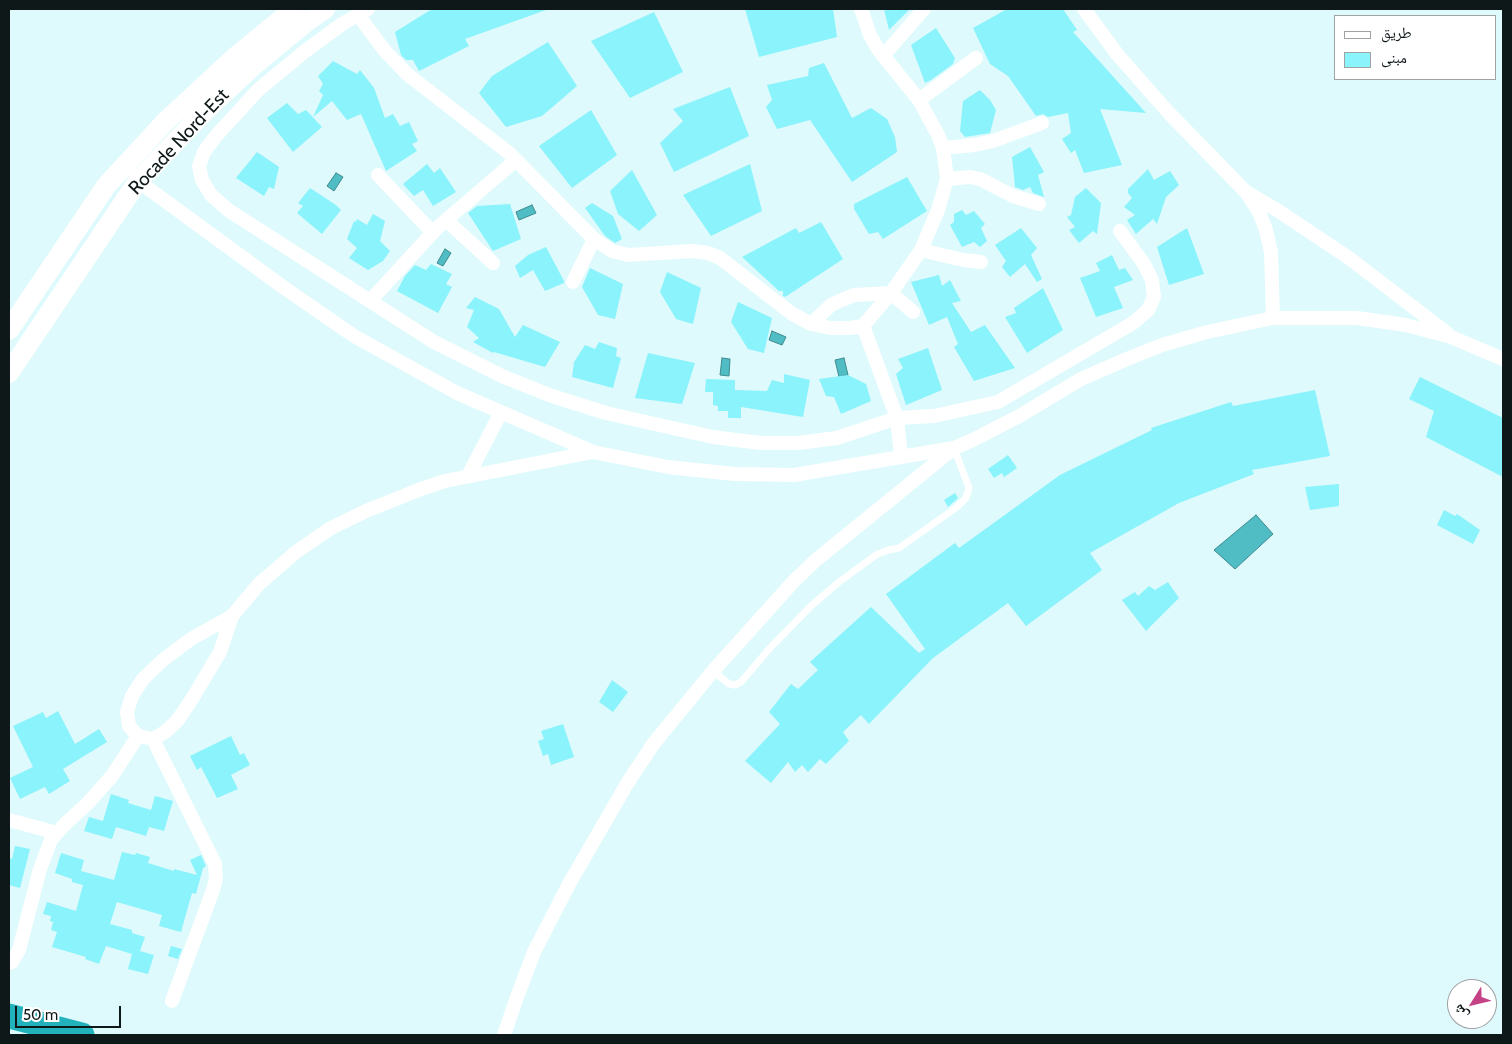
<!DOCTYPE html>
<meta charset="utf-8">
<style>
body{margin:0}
#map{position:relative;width:1512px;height:1044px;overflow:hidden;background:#defafc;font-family:Cabin,"Noto Naskh Arabic",sans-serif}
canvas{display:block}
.frame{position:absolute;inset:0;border:10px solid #0e1819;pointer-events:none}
.legend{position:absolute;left:1334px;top:15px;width:162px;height:65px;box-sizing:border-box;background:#fff;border:1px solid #9fa3a3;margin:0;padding:6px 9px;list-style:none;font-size:15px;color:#0e1819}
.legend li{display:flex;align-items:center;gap:10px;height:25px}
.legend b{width:25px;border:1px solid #9fa3a3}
.north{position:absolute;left:1447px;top:979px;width:50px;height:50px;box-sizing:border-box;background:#fff;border:1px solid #9fa3a3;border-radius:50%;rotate:234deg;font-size:14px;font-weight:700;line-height:20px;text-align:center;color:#0e1819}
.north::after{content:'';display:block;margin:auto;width:18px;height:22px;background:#c54287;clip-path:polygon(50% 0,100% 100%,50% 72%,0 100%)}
.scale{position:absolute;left:15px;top:1006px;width:106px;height:22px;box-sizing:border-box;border:2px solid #0e1819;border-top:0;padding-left:6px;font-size:15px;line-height:18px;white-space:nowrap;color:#0e1819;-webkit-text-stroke:4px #fff;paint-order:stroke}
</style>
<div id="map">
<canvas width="1512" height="1044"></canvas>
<div class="frame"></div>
<ul class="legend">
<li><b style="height:6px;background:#fff"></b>طريق</li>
<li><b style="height:14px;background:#8af3fb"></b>مبنى</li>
</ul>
<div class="north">ش</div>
<div class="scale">50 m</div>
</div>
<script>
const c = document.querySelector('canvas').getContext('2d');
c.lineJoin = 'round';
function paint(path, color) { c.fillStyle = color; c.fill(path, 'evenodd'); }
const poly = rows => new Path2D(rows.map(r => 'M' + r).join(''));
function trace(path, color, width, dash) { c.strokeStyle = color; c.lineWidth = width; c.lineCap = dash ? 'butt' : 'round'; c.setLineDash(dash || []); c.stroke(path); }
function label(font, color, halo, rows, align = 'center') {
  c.font = font + ' Cabin,sans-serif'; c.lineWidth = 4; c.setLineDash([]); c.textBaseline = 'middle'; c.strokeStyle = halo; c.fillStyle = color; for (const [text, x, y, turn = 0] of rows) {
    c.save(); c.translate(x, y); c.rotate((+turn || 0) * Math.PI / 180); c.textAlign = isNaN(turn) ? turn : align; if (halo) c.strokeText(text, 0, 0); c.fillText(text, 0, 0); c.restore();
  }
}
const water = poly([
 [336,173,343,177,334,191,327,186,336,173],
 [532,205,536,213,519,220,516,212,532,205],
 [445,249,451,253,443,266,437,263,445,249],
 [772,331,786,337,782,345,769,340,772,331],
 [722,358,730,359,729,376,720,375,722,358],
 [844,358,848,375,839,377,835,360,844,358],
 [1256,515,1273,534,1235,569,1214,550,1256,515]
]);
paint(water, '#50bcc3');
trace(water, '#3c8b90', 1);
paint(poly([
 [432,9,546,9,546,10,465,39,469,46,419,71,413,60,406,60,401,55,395,32],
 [745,9,833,9,837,37,759,57],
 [884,9,910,9,889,30],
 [1007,9,1063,9,1077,30,1073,32,1146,113,1100,109,1122,165,1084,173,1075,150,1071,153,1062,139,1071,133,1068,113,1048,117,1043,114,1036,116,1008,76,990,64,973,28],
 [654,12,683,72,630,98,591,41],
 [936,28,955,58,953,64,931,80,925,83,911,45],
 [548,42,577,86,542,116,506,127,479,93,492,76],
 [333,61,357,74,360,70,374,88,385,118,393,114,400,126,409,122,418,141,412,144,417,151,386,171,361,114,347,120,332,101,313,117,323,95,319,91,323,84,318,76],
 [824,63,852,118,871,108,887,119,895,137,897,152,852,182,810,120,777,129,766,107,772,100,767,85,808,76,809,68],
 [730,87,749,136,674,172,660,143,683,121,673,109],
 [980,90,990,100,996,110,990,133,965,137,960,131,963,101],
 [287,103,298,114,306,110,322,127,293,152,267,118],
 [591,110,617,155,572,188,539,146],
 [1030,147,1044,172,1038,175,1044,197,1033,193,1030,187,1023,190,1015,187,1012,157],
 [257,152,279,167,274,189,269,187,264,196,236,178],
 [427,164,434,173,440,168,456,192,433,206,423,190,414,196,403,184],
 [750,164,762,211,711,236,683,195],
 [1148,169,1154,180,1170,171,1179,185,1166,197,1157,224,1153,219,1136,234,1127,220,1135,215,1124,207,1132,198,1128,193,1128,189],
 [632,170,657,215,639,231,618,214,610,191],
 [907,177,927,211,883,239,878,232,869,234,854,209,854,204],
 [310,188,336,205,341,210,322,234,297,213,303,206,298,203],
 [1086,188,1101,203,1097,234,1093,231,1079,243,1069,230,1075,227,1067,217,1071,215,1075,197],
 [592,203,613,216,622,239,615,243,605,236,585,208],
 [510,204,521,239,493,251,468,213,477,206],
 [962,210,966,215,974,211,985,224,981,228,987,241,980,247,974,242,962,247,950,225,954,222,954,214],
 [373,214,385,221,380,241,390,251,383,261,368,270,349,258,357,248,347,239,354,221,356,222,357,219,367,225],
 [821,222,843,259,785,297,783,296,783,291,779,291,742,257,796,228,799,233],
 [1021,228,1037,248,1031,255,1042,279,1037,282,1025,264,1010,277,1002,267,1006,261,995,245],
 [1187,228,1204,274,1169,285,1157,247],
 [546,247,564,281,564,283,545,291,533,270,520,278,515,266,528,255],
 [1112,255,1119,270,1125,268,1133,280,1114,287,1123,308,1096,317,1080,278,1100,271,1096,263],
 [431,264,452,274,446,284,452,287,438,313,397,291,405,276,415,265,426,270],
 [590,268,623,284,615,319,598,315,582,287],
 [667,272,701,288,693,324,676,319,660,292],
 [939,275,942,286,950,280,961,301,952,303,971,332,985,325,1015,368,974,381,954,347,958,344,947,317,929,325,911,282],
 [1043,288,1063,330,1027,353,1005,317,1016,313,1014,308],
 [475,297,499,309,515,337,523,325,560,342,545,367,494,352,493,353,473,342,479,338,467,327,474,310,466,308],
 [738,302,772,318,764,353,748,349,731,322],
 [599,342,617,348,616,356,621,358,613,388,572,377,574,362,585,345,595,349],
 [928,348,942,390,906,405,896,374,903,368,898,359],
 [648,353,695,363,682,404,635,398],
 [784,374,810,380,803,417,741,407,741,418,728,418,728,411,718,411,718,406,713,405,713,392,705,392,706,379,735,380,735,390,767,391,772,380,784,383],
 [848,375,866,384,871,401,841,414,834,397,826,396,819,379],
 [1420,377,1503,418,1503,477,1426,437,1434,411,1409,399],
 [1315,390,1330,456,1252,470,1254,474,1179,503,1090,553,1102,570,1026,626,1008,603,933,658,869,724,861,715,843,732,849,741,826,764,820,759,808,772,802,765,795,772,788,762,771,783,745,761,780,724,769,712,791,684,798,689,818,670,810,662,871,607,919,653,925,649,886,594,955,543,959,548,1060,475,1152,430,1151,428,1231,402,1233,406],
 [1008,455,1017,468,1004,477,1002,473,994,478,988,469],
 [1339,484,1339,506,1310,510,1305,487],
 [955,493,958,498,948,507,944,500],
 [1444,510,1455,516,1457,514,1480,530,1473,544,1437,525],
 [1168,582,1179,598,1146,631,1122,600,1135,592,1138,596,1149,586,1155,590],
 [612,680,628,692,613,712,599,702],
 [58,711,75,744,99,729,107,742,63,769,70,781,49,794,45,787,20,799,10,778,33,767,13,726,43,712,46,718],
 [563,724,574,757,551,765,548,754,543,756,538,741,544,739,541,731],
 [231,736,240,755,244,753,250,765,231,775,238,789,217,798,201,767,197,770,190,756],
 [111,794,129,800,128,803,151,810,155,796,173,801,164,831,149,827,146,836,116,827,112,839,84,831,89,817,103,821],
 [15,846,30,849,20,888,9,885,9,858,12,859],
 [122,852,135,855,136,853,150,857,148,863,174,871,174,869,197,875,190,860,201,855,206,866,203,868,196,894,192,893,181,932,159,926,162,915,117,902,110,924,132,930,132,933,145,937,140,951,154,955,148,974,128,969,132,954,106,946,99,964,85,959,86,957,52,947,57,932,51,930,53,922,50,921,51,916,43,914,47,902,76,911,83,885,72,882,72,879,55,873,61,853,84,860,81,871,114,880],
 [171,946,182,949,178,959,168,956]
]), '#8af3fb');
trace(poly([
 [713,671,729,684,735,685,741,682,770,648,811,606,839,582,876,555,888,550,899,548,957,507,966,498,969,488,954,448]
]), '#fff', 7);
trace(poly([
 [861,9,870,35,878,49,919,100,938,135,943,148,947,179,938,210,921,250,891,293,863,326],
 [1084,9,1117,54,1168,112,1246,192,1259,212,1266,230,1271,252,1273,318],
 [358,15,385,51,407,74,509,153,594,239,612,251,628,255,692,251,708,253,720,258,791,313,811,324,831,328,850,328,863,326,897,418,837,438,798,443,760,443,713,437,606,413,552,396,504,377,434,342,228,210,211,195,202,180,199,166,204,152,216,136,258,90,304,52,342,24,368,9],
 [883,56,924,9],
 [919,100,976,58],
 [943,148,975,145,993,141,1042,123],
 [378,175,433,233],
 [947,179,970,177,980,179,1013,196,1039,204],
 [138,181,283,287,354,336,457,393,593,452,668,467,734,474,794,475,954,448],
 [1248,193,1277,210,1349,258,1447,333],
 [446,220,493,263],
 [921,250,963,260,981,262],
 [573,282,594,239],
 [370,301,437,228,516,160],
 [811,324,831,305,842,300,854,295,891,293,913,312],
 [901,457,897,418,934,416,998,402,1133,323,1148,310,1154,297,1152,280,1144,264,1120,231],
 [468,476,501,412],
 [232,616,220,652,192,699,177,721,165,732,153,739,138,736,129,726,127,712,132,696,143,679,163,660,191,639,232,616,259,584,296,552,331,528,366,511,421,489,445,481,593,452],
 [153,739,215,864,216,878,213,890,172,1001],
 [9,820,57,833],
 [9,963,12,962,19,950,40,869,51,840,64,825,88,803,112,776,138,736],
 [504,1035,517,997,534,952,569,884,628,782,654,743,713,671,794,581,816,560,954,448,973,440,1021,415,1081,379,1127,359,1162,345,1207,332,1273,318,1357,318,1406,325,1451,337,1503,359]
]), '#fff', 14);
trace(poly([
 [9,330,106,186,166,121,234,58,294,9],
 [9,373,138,181,205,111,253,66,306,22,325,9]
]), '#fff', 20);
trace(poly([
 [9,1016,82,1035]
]), '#22b2bb', 25);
label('19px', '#0e1819', '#fff', [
 ["Rocade Nord-Est",179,142,-47]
]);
</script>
